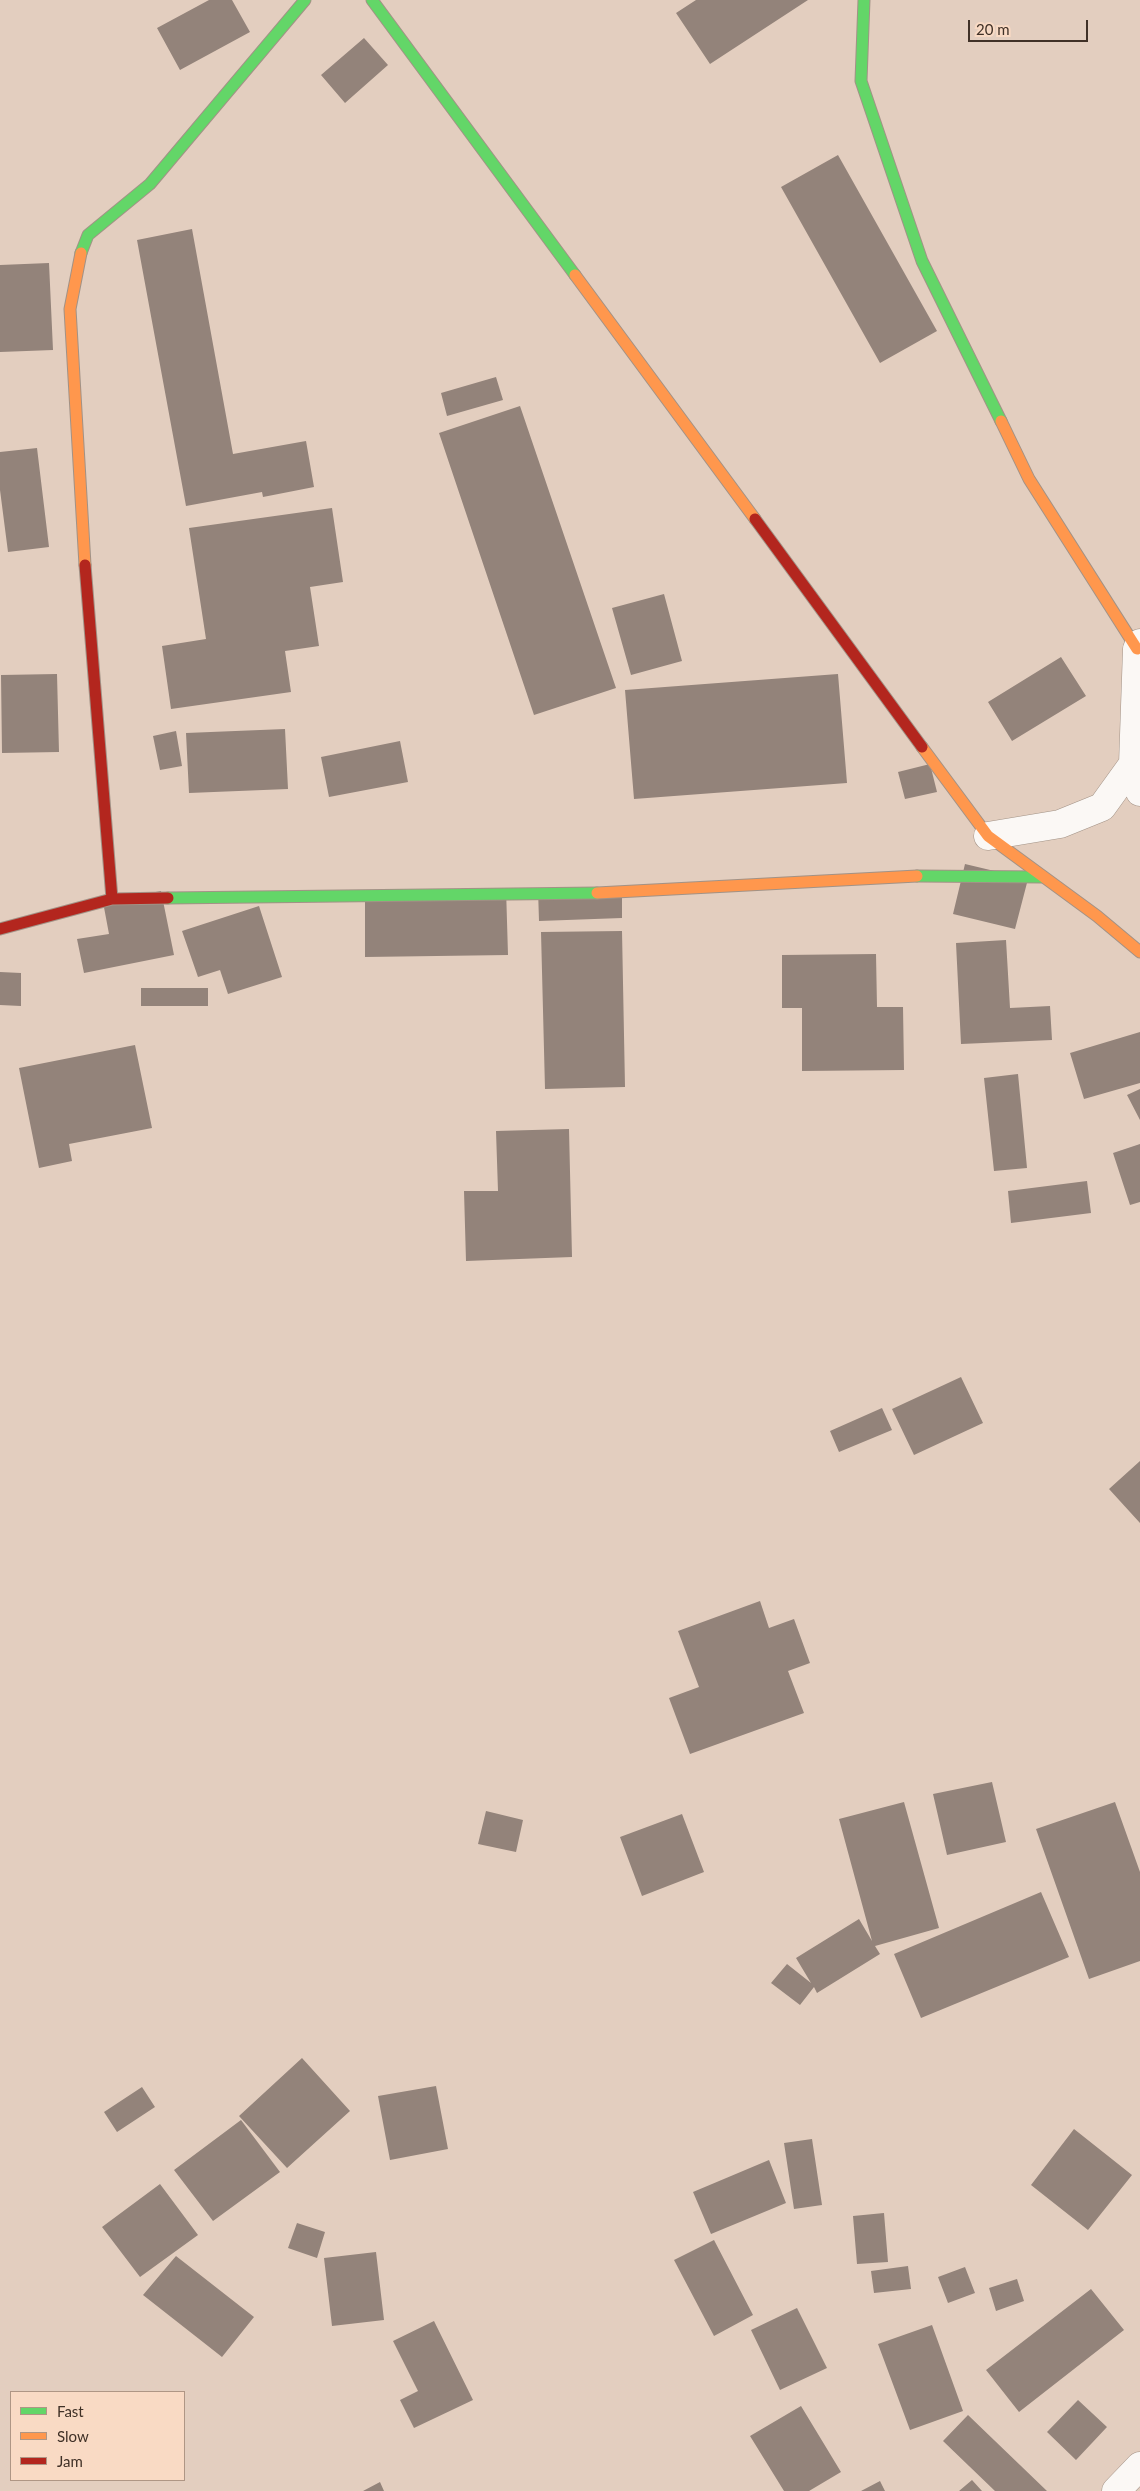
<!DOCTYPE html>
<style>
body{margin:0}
#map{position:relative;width:1140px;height:2491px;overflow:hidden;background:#e3cebf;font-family:Lato,sans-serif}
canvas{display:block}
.legend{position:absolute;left:10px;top:2391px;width:175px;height:90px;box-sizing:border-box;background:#f9dac4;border:1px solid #af9685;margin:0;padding:6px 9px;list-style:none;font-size:15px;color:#403127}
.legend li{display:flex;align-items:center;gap:10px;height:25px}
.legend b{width:25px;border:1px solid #af9685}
.scale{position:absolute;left:968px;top:20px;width:120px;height:22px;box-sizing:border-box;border:2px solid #403127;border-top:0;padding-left:6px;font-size:15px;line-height:18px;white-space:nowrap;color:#403127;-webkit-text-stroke:4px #f9dac4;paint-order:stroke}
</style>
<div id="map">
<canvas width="1140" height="2491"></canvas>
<ul class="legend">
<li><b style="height:6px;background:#63d668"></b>Fast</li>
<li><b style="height:6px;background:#ff974d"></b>Slow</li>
<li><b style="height:6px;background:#b3261e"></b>Jam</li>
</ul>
<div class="scale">20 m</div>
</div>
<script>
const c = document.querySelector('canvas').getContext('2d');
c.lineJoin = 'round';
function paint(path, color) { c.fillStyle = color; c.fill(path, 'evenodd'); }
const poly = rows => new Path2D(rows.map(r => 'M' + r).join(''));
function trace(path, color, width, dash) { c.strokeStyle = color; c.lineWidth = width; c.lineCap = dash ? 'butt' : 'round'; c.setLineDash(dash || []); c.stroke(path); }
paint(poly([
 [209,0,232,0,250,32,180,70,157,28],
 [696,0,808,0,710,64,676,13],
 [364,38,388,65,345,103,321,75],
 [838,155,937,331,880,363,781,187],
 [192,229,233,454,306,441,314,487,263,497,262,492,186,506,137,240],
 [49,263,53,350,0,352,0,265],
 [496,377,503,400,447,416,441,393],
 [520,406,616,688,534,715,439,433],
 [37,448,49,547,8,552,0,490,0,452],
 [332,508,343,582,310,587,319,646,285,651,291,692,171,709,162,646,206,639,189,528],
 [664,594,682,661,631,675,612,608],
 [1061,657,1086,696,1012,741,988,702],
 [57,674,59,752,2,753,1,675],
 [838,674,847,783,634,799,625,690],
 [285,729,288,789,189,793,186,733],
 [176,731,182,766,160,770,153,736],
 [400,741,408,782,329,797,321,757],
 [930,764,937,792,905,799,898,772],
 [965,864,1028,879,1015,929,953,914],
 [622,887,622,918,539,921,538,889],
 [506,888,508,955,365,957,365,891],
 [161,891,174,955,84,973,77,939,109,934,103,902],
 [259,906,282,977,228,994,220,970,198,977,182,931],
 [622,931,625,1087,545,1089,541,932],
 [1006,940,1010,1008,1050,1006,1052,1040,961,1044,956,943],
 [876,954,877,1007,903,1007,904,1070,802,1071,802,1008,782,1008,782,955],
 [0,972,21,973,21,1006,0,1005],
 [141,988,208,988,208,1006,141,1006],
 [1140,1032,1140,1083,1084,1099,1070,1053],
 [135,1045,152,1128,69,1144,72,1161,39,1168,19,1068],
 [1018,1074,1027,1168,994,1171,984,1078],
 [1140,1089,1140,1120,1127,1095],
 [569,1129,572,1257,466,1261,464,1191,498,1191,496,1131],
 [1140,1144,1140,1202,1130,1205,1113,1153],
 [1087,1181,1091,1213,1011,1223,1008,1191],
 [961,1377,983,1423,914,1455,892,1409],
 [882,1408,892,1430,839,1452,830,1431],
 [1140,1461,1140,1523,1109,1489],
 [760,1601,769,1628,794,1619,810,1663,788,1671,804,1713,690,1754,669,1698,699,1687,678,1631],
 [992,1782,1006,1842,947,1855,933,1794],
 [904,1802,939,1928,875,1946,880,1954,817,1993,814,1987,800,2005,771,1983,787,1964,811,1983,796,1958,859,1919,872,1941,839,1819],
 [1115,1802,1140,1872,1140,1961,1089,1979,1036,1829],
 [486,1811,523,1820,516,1852,478,1844],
 [682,1814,704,1872,642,1896,620,1837],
 [1041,1892,1069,1957,921,2018,894,1954],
 [302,2058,350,2111,287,2168,239,2116],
 [436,2086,448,2149,390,2160,378,2096],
 [142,2087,155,2107,117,2132,104,2112],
 [241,2120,280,2172,213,2221,174,2170],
 [1074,2129,1132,2175,1088,2230,1031,2185],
 [812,2139,822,2205,794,2209,784,2143],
 [769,2160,786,2203,711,2234,693,2192],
 [160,2184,198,2235,140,2277,102,2227],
 [884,2213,888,2262,857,2264,853,2216],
 [297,2223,325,2232,317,2258,288,2248],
 [714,2240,753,2315,714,2336,674,2260],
 [376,2252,384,2320,332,2326,324,2258],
 [176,2256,254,2317,222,2357,143,2295],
 [908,2266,911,2289,874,2293,871,2271],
 [965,2267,975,2293,948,2303,938,2277],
 [1017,2279,1024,2301,996,2311,989,2288],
 [1091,2289,1124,2330,1019,2412,986,2370],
 [797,2308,827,2368,780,2390,751,2330],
 [434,2321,473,2400,414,2428,400,2400,418,2391,393,2341],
 [932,2325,963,2411,910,2430,878,2344],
 [1078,2400,1107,2427,1076,2460,1047,2432],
 [801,2406,841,2472,809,2491,784,2491,750,2436],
 [968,2415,1047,2491,995,2491,943,2441],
 [972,2480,982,2491,959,2491],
 [880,2481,885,2491,861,2491],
 [380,2482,384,2491,363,2491]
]), '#93837a');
const street = poly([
 [1140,643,1137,649,1133,764,1140,792],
 [988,836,1060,824,1102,807,1133,764],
 [1116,2491,1140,2466]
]);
const fast = poly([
 [372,0,575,275],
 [864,0,861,81,922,261,1001,421],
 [81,253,88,235,150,184,305,0],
 [917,876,1041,877],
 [168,898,597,893]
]);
const slow = poly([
 [81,253,70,309,85,565],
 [575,275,755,519],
 [1001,421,1029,479,1137,649],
 [922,747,988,836,1097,916,1140,952],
 [597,893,917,876]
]);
const jam = poly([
 [755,519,922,747],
 [85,565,112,899],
 [0,929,112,899,168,898]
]);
trace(street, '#a29286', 29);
trace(fast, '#a29286', 13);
trace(slow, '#a29286', 13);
trace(jam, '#a29286', 13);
trace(street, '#fbf8f5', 28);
trace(fast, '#63d668', 11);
trace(slow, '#ff974d', 11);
trace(jam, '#b3261e', 11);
</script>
